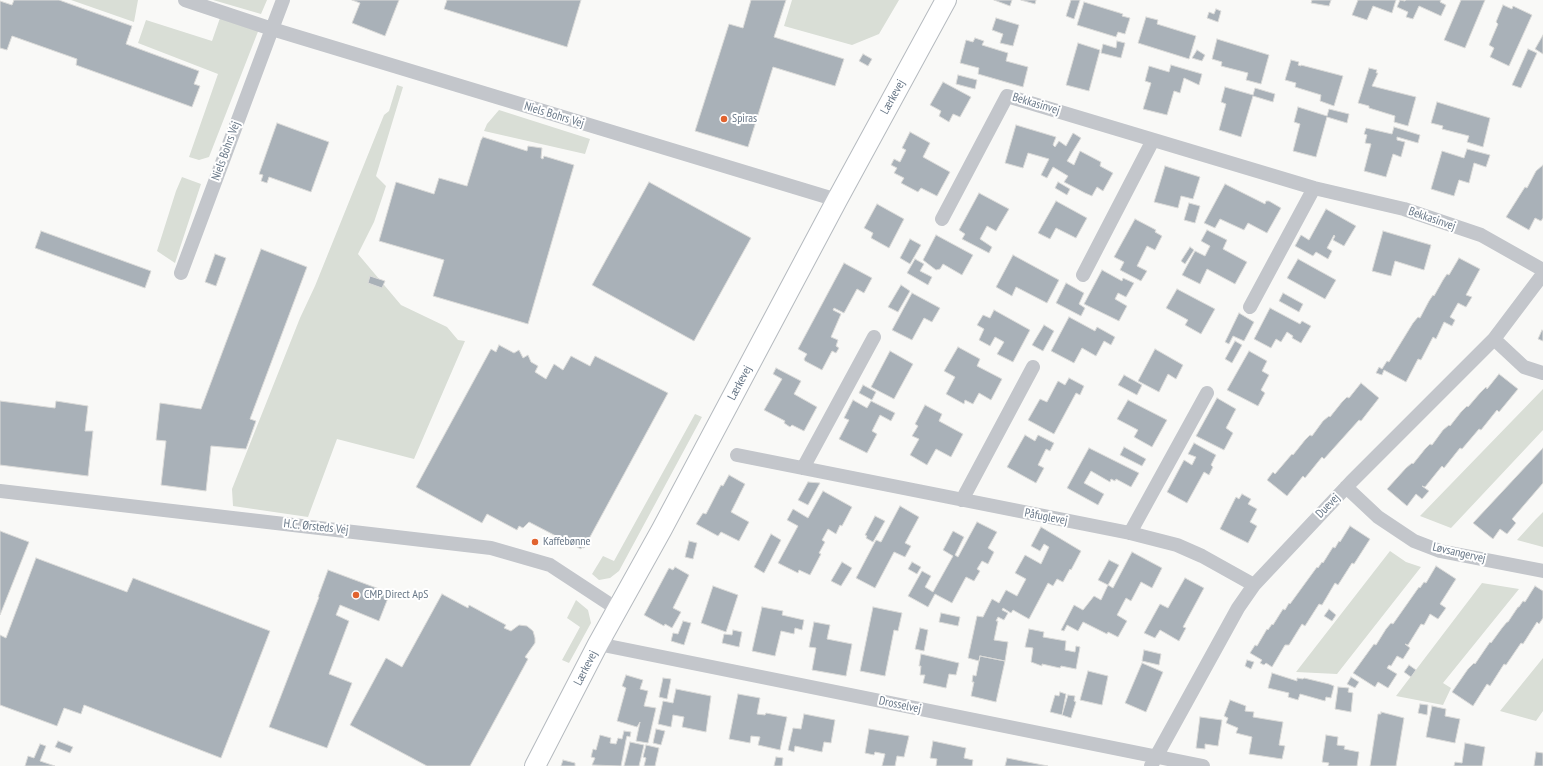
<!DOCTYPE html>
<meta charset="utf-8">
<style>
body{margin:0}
canvas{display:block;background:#f9f9f7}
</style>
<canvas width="1543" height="766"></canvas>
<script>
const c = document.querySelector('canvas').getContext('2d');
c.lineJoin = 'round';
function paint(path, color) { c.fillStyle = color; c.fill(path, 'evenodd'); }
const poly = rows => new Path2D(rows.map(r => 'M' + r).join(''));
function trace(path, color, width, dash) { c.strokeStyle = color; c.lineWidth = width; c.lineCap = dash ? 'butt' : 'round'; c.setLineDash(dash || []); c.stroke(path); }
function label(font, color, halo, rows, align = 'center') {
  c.font = font + ' "PT Sans Narrow",sans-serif'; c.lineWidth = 4; c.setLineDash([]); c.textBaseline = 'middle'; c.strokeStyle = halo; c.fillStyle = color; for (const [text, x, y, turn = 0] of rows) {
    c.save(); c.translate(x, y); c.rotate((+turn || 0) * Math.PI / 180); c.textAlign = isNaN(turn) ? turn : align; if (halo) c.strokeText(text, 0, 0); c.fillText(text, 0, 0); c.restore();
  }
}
paint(poly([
 [71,0,138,0,134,22],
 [213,0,267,0,261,14],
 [792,0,899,0,879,34,852,45,784,26],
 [220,18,259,29,209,157,199,160,189,157,218,74,138,43,146,20,212,41],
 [397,85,403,87,376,176,386,186,374,222,358,254,401,305,447,327,458,340,465,341,414,459,337,439,308,517,233,506,232,489,300,318,315,286,384,115,389,111],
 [499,110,590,139,585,154,484,131,487,124],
 [182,177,201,184,175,263,157,251,176,191],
 [1543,389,1543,430,1451,528,1420,516],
 [695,414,702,417,619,571,610,578,599,580,592,574,603,556,614,561],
 [1543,512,1543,547,1517,540,1536,519],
 [1390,551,1406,562,1421,567,1337,674,1296,672],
 [1482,583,1519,589,1443,683,1451,688,1443,705,1396,696],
 [576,600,588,610,591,623,569,663,562,660,580,627,567,618],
 [1543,658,1543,711,1536,721,1500,711]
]), '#d9ded6');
const building = poly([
 [14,0,59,0,132,26,126,44,199,71,194,84,200,86,192,107,76,65,77,59,12,36,7,50,0,48,0,1,12,5,14,0],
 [352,0,399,0,385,36,352,23,360,3,352,0],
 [447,0,581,0,567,47,444,9,447,0],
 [751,0,786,0,774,37,844,59,835,86,773,67,748,147,695,131,729,24,743,28,751,0],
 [994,0,1012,0,1010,6,994,0],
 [1021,0,1036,0,1035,4,1021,0],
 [1071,0,1080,0,1074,19,1066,16,1071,0],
 [1331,0,1329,6,1311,3,1312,0,1331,0],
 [1358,0,1396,0,1392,13,1373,6,1367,20,1352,15,1358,0],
 [1400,0,1405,1,1406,0,1441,0,1440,2,1446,5,1441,16,1419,6,1413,19,1406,17,1408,12,1397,7,1400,0],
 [1461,0,1485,0,1465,48,1444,40,1461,0],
 [1084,2,1123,14,1122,16,1130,18,1125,34,1118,32,1116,37,1077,25,1084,2],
 [1503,5,1512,9,1513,6,1532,15,1509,66,1490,57,1494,48,1489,45,1498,24,1496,22,1503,5],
 [1216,9,1221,11,1218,22,1207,18,1209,12,1214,14,1216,9],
 [1146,17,1158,20,1157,24,1196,36,1189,59,1138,43,1146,17],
 [996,18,1019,25,1013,46,1000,43,1003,34,992,30,996,18],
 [1543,35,1543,54,1535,49,1543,35],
 [975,38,984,41,982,45,1008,53,1006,61,1028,67,1023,87,978,74,979,68,960,63,966,40,973,42,975,38],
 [1217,39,1269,55,1261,84,1246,80,1248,73,1221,66,1222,62,1212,59,1217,39],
 [1117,41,1125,43,1121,58,1101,53,1103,44,1116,48,1117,41],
 [1078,43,1100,50,1089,91,1066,85,1078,43],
 [1528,49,1537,53,1521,88,1512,85,1528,49],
 [1197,50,1205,55,1202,61,1192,58,1197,50],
 [863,54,872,59,868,66,859,61,863,54],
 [1291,60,1299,62,1298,65,1301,66,1301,65,1343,76,1334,106,1320,101,1321,95,1295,87,1296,83,1285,80,1291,60],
 [1171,65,1202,74,1199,85,1184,78,1180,93,1174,91,1167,115,1143,109,1151,83,1145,81,1149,66,1169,72,1171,65],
 [1369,68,1377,70,1376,73,1378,73,1372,86,1416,97,1408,126,1394,122,1395,116,1369,108,1369,106,1358,103,1369,68],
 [958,75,977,80,975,89,956,84,958,75],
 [943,82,971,97,960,117,953,114,949,122,939,116,941,111,930,105,943,82],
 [1225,87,1253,95,1255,88,1275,94,1273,102,1253,96,1241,137,1219,130,1226,104,1221,102,1225,87],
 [1437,102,1490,118,1483,147,1467,142,1469,136,1442,129,1443,126,1431,123,1437,102],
 [1298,107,1327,116,1329,109,1349,114,1347,123,1327,117,1316,157,1293,151,1300,124,1294,122,1298,107],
 [277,123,329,142,311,192,269,177,267,183,261,181,263,175,259,174,277,123],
 [1016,125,1056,137,1053,145,1055,147,1059,141,1066,146,1073,133,1081,138,1067,161,1074,165,1080,151,1101,162,1100,166,1113,173,1103,191,1097,187,1092,196,1085,193,1064,182,1068,176,1053,167,1047,178,1041,175,1049,159,1028,153,1023,168,1005,163,1016,125],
 [1394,127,1420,135,1418,143,1397,137,1397,140,1405,142,1401,157,1393,154,1386,177,1364,171,1371,144,1365,143,1367,135,1364,134,1366,128,1392,134,1394,127],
 [910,132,930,143,923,157,950,172,937,196,921,188,918,192,901,183,904,178,894,173,897,168,891,165,894,159,900,162,906,150,902,148,910,132],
 [483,137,527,151,528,146,542,148,541,158,543,159,544,156,574,165,528,324,433,296,444,260,379,241,396,182,434,194,439,178,467,186,481,140,483,137],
 [1467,149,1490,155,1486,167,1474,163,1469,183,1459,180,1454,196,1431,189,1442,151,1464,158,1467,149],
 [1543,165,1543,218,1541,221,1535,218,1529,230,1506,217,1525,187,1527,188,1536,171,1543,165],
 [1165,166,1200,177,1193,199,1181,196,1178,208,1154,202,1165,166],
 [649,182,751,238,694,341,592,285,649,182],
 [1058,182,1070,189,1067,195,1055,188,1058,182],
 [1225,184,1265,204,1266,201,1269,201,1281,208,1267,233,1248,223,1244,230,1220,219,1215,228,1204,223,1225,184],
 [979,193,1009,209,996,231,987,226,980,239,992,247,989,253,962,239,965,234,959,230,979,193],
 [1056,201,1087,218,1076,238,1056,228,1050,239,1038,233,1056,201],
 [1189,203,1200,206,1195,223,1184,220,1189,203],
 [877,204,904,219,889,248,871,238,873,233,864,228,877,204],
 [1326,209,1356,226,1344,246,1333,240,1335,236,1334,235,1327,248,1332,251,1328,259,1316,252,1313,256,1295,246,1301,235,1309,240,1326,209],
 [1135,219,1156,230,1155,232,1162,236,1155,250,1147,246,1137,266,1147,271,1141,281,1120,270,1124,262,1114,257,1135,219],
 [1207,230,1227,240,1223,249,1247,262,1235,284,1207,269,1200,284,1182,275,1195,251,1205,256,1210,246,1201,241,1207,230],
 [41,231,151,271,145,288,35,248,41,231],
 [1383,231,1431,245,1424,270,1395,261,1391,276,1372,271,1383,231],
 [936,235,973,255,962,275,943,264,940,269,936,270,923,260,936,235],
 [910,239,921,245,910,264,900,258,910,239],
 [1190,247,1194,250,1185,264,1181,261,1190,247],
 [261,249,307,267,250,419,256,421,246,449,211,446,206,491,161,485,166,441,156,440,160,403,201,409,261,249],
 [215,254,226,258,216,286,205,282,215,254],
 [1013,255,1059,280,1047,303,1016,287,1012,296,996,287,1013,255],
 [1459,258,1480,269,1466,295,1472,297,1466,307,1458,303,1450,317,1455,320,1452,326,1444,322,1436,339,1433,337,1421,360,1418,359,1406,382,1384,370,1382,375,1376,373,1379,367,1382,369,1387,361,1389,362,1413,323,1418,317,1420,318,1429,301,1433,295,1434,296,1443,280,1447,274,1449,275,1459,258],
 [915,259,924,264,920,271,932,277,928,285,907,273,915,259],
 [1298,259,1336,280,1325,299,1287,278,1298,259],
 [844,263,872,278,864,293,857,289,844,313,834,308,833,310,841,314,831,337,838,340,836,346,839,348,836,353,832,351,822,370,805,361,804,359,807,354,798,349,844,263],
 [1102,270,1122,281,1123,278,1134,283,1126,297,1118,293,1115,299,1127,306,1119,321,1084,304,1102,270],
 [370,276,385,281,382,288,368,283,370,276],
 [1066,283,1084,293,1079,304,1085,308,1081,316,1056,303,1066,283],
 [901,285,910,291,898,312,888,307,901,285],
 [1177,289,1215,309,1201,334,1185,325,1188,320,1166,308,1177,289],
 [912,293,940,308,932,322,924,318,912,340,892,330,912,293],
 [1283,293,1303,304,1299,312,1279,301,1283,293],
 [1270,308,1300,324,1302,321,1311,326,1301,343,1292,338,1293,336,1287,332,1281,342,1276,339,1271,348,1254,339,1270,308],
 [994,310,1030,330,1013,362,997,354,1004,342,995,337,990,346,979,340,984,329,977,325,983,315,990,318,994,310],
 [1239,313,1254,322,1244,341,1233,336,1229,344,1225,342,1239,313],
 [1069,317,1095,331,1097,327,1115,337,1111,345,1104,341,1096,356,1082,348,1074,363,1051,351,1069,317],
 [1044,325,1054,331,1043,351,1032,345,1044,325],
 [1542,330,1543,331,1543,341,1538,339,1542,330],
 [1235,341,1242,345,1232,363,1225,359,1235,341],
 [499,345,514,353,519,350,523,358,528,355,531,362,538,366,535,372,546,379,554,364,563,370,571,356,590,366,595,356,668,393,584,548,582,547,581,549,529,522,523,528,519,526,517,530,487,514,482,523,416,487,491,349,496,352,499,345],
 [958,347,980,359,977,366,1002,379,991,400,979,393,973,404,965,400,964,404,946,394,955,377,944,371,958,347],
 [1155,349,1183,365,1176,379,1168,374,1159,392,1138,381,1155,349],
 [890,351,913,364,894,399,871,387,890,351],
 [1249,351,1267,361,1262,371,1269,375,1261,390,1265,393,1258,406,1227,390,1249,351],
 [776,368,801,381,794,394,817,407,804,431,792,425,790,427,784,423,785,421,764,410,782,379,773,374,776,368],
 [1499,374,1518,389,1499,412,1497,410,1481,430,1479,429,1462,449,1460,448,1444,468,1442,466,1425,487,1422,486,1429,491,1422,499,1416,494,1407,506,1387,489,1406,468,1412,463,1413,464,1425,449,1430,444,1432,445,1443,430,1449,425,1450,426,1461,412,1467,406,1468,407,1480,393,1486,387,1487,389,1499,374],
 [1124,375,1142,385,1137,395,1118,385,1124,375],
 [1069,378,1084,386,1080,395,1076,393,1054,434,1028,420,1040,399,1047,402,1058,381,1065,385,1069,378],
 [1361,383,1379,398,1361,421,1359,420,1324,459,1322,457,1305,478,1303,476,1287,496,1267,480,1273,472,1275,474,1292,454,1293,455,1305,440,1310,435,1312,436,1323,421,1329,416,1330,417,1342,402,1347,397,1349,398,1361,383],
 [863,385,876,392,872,400,859,393,863,385],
 [1217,398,1236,409,1226,428,1233,433,1224,450,1196,436,1217,398],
 [853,400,867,408,871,401,895,413,891,421,880,415,872,431,877,434,867,453,839,439,849,420,844,418,853,400],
 [1128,400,1167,420,1152,447,1134,437,1138,430,1117,419,1128,400],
 [0,401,55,408,56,401,88,406,85,431,93,431,88,476,0,465,0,401],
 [925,405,942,414,939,421,963,434,951,457,936,449,927,465,910,455,919,439,912,436,918,426,915,424,925,405],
 [1025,435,1035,441,1038,435,1054,443,1050,451,1046,449,1038,465,1044,468,1036,483,1007,467,1025,435],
 [1194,443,1216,455,1211,465,1213,467,1209,475,1204,472,1187,503,1167,492,1184,460,1192,465,1196,457,1188,454,1194,443],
 [1124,447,1146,459,1142,466,1120,455,1124,447],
 [1089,448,1139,473,1131,487,1116,479,1115,481,1111,479,1110,482,1091,471,1084,483,1104,494,1098,505,1067,488,1089,448],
 [1543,448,1543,483,1512,519,1516,523,1507,534,1500,529,1493,539,1473,523,1543,448],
 [729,475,745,484,731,512,749,522,739,541,721,532,718,536,696,524,703,513,706,514,721,485,723,486,729,475],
 [808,482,820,483,808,505,798,500,808,482],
 [823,491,852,507,842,526,840,525,836,534,828,529,822,540,825,542,819,553,821,554,810,575,799,570,798,573,778,563,798,526,787,520,793,509,808,518,823,491],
 [1242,494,1251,499,1248,504,1257,509,1250,522,1257,526,1248,543,1220,529,1236,497,1239,499,1242,494],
 [900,506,919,517,905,543,911,546,905,557,894,552,875,588,856,578,876,540,881,542,900,506],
 [875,516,885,521,873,542,866,538,867,536,865,535,875,516],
 [977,522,997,532,988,548,994,552,988,564,982,561,977,569,980,571,974,581,966,577,952,603,935,594,928,607,908,596,922,571,931,576,925,587,933,592,953,556,943,550,953,531,964,537,955,555,958,557,977,522],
 [1350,526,1370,539,1354,564,1352,563,1338,585,1335,583,1322,605,1319,604,1305,626,1302,624,1289,645,1285,645,1272,667,1266,663,1264,665,1260,663,1262,660,1250,653,1255,645,1257,646,1267,629,1268,630,1272,624,1273,625,1283,609,1285,610,1289,603,1290,604,1317,567,1318,568,1322,562,1323,563,1333,547,1335,548,1339,541,1340,542,1350,526],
 [1041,527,1081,551,1071,570,1070,569,1063,582,1057,579,1053,586,1048,583,1029,619,1013,610,1011,613,1003,608,1002,610,1008,613,1004,620,998,617,996,621,998,621,994,640,1008,642,1005,661,980,656,979,661,968,658,977,616,983,617,992,599,999,603,1006,590,1017,596,1026,579,1015,573,1025,555,1041,564,1049,547,1044,544,1040,551,1031,546,1041,527],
 [0,531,29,542,0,615,0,531],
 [771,534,781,540,764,573,754,567,771,534],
 [689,541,697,543,693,559,685,557,689,541],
 [1132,552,1162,568,1152,588,1141,582,1131,601,1126,598,1117,615,1127,621,1118,637,1108,632,1107,634,1083,622,1078,631,1067,625,1064,631,1061,630,1074,605,1083,610,1094,596,1101,600,1108,585,1113,588,1132,552],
 [36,558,127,592,133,578,270,631,221,758,84,705,81,714,64,708,57,726,0,705,0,635,6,638,36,558],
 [1109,560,1119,565,1108,585,1098,580,1109,560],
 [842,562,852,568,841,586,831,581,842,562],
 [912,562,921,567,917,574,908,569,912,562],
 [1436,566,1456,579,1440,604,1446,608,1438,619,1430,614,1424,625,1421,624,1408,645,1405,644,1410,648,1403,659,1397,656,1391,666,1389,665,1387,668,1397,674,1388,688,1378,682,1375,687,1353,673,1374,644,1376,645,1386,629,1391,623,1393,624,1419,587,1420,588,1424,582,1426,583,1436,566],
 [675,567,689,575,673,608,681,612,672,628,665,624,664,626,644,615,669,568,673,570,675,567],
 [328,570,390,593,379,621,340,605,336,615,349,621,329,674,352,683,327,748,269,727,319,597,318,597,328,570],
 [1185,578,1204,588,1183,627,1186,628,1179,641,1160,630,1155,638,1144,633,1160,604,1168,608,1185,578],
 [713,586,738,595,726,632,701,623,713,586],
 [1535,586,1543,591,1543,618,1539,624,1537,622,1523,644,1521,643,1506,665,1504,664,1490,686,1487,684,1473,706,1452,692,1468,669,1474,663,1475,664,1490,642,1491,643,1502,628,1507,622,1508,622,1518,607,1519,607,1523,601,1525,602,1535,586],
 [442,594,468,608,469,605,506,625,504,628,511,631,519,625,527,626,533,631,535,638,535,643,525,657,528,659,470,766,427,766,350,725,386,658,402,667,442,594],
 [762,607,783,611,782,615,804,620,802,630,795,628,794,634,781,631,775,656,752,651,762,607],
 [873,607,902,613,898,631,894,630,885,676,860,671,873,607],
 [1329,609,1336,615,1332,621,1324,616,1329,609],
 [941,613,960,617,958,626,939,622,941,613],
 [683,621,691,623,684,645,671,641,673,633,678,634,683,621],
 [814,622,830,625,827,639,852,644,846,676,812,670,816,648,809,647,814,622],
 [920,628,928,630,924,651,915,649,920,628],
 [1029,629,1044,632,1043,637,1066,641,1065,650,1075,652,1076,646,1080,647,1076,669,1061,666,1060,668,1042,664,1042,666,1031,662,1033,648,1025,647,1029,629],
 [733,630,742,632,739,647,722,643,724,634,732,635,733,630],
 [1144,650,1161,654,1159,665,1142,661,1144,650],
 [921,654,959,663,956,675,949,674,946,688,923,683,925,675,920,675,921,666,919,666,921,654],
 [980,656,1005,661,996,702,971,696,974,682,972,682,973,675,976,676,980,656],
 [1247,660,1254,662,1251,669,1245,666,1247,660],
 [1142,663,1163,672,1146,712,1125,703,1142,663],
 [1409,665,1416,670,1411,677,1404,672,1409,665],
 [1088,671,1108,676,1102,705,1080,700,1088,671],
 [1272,673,1294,680,1297,681,1297,678,1303,679,1304,678,1329,684,1334,686,1331,698,1326,697,1325,701,1300,694,1298,700,1288,697,1289,693,1268,688,1272,673],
 [626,675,643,680,640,689,648,691,644,706,656,708,648,743,636,741,640,722,637,727,617,721,626,688,622,686,626,675],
 [1351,677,1359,682,1355,688,1347,684,1351,677],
 [663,678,671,679,667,699,659,697,663,678],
 [1338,687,1349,688,1348,692,1353,693,1351,712,1335,709,1338,687],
 [676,689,711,696,706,732,682,727,684,717,673,715,671,727,658,724,663,701,673,703,676,689],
 [1060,692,1066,694,1062,715,1050,712,1055,695,1059,696,1060,692],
 [738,694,760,698,757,714,765,715,766,713,787,717,780,750,758,745,760,737,751,736,750,743,729,739,738,694],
 [1068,695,1075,696,1074,701,1076,702,1071,718,1062,715,1068,695],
 [1230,700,1246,706,1245,711,1254,712,1253,717,1283,722,1279,745,1285,746,1282,759,1249,754,1252,737,1236,733,1238,728,1226,723,1228,718,1224,716,1230,700],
 [1420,704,1428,705,1427,715,1418,713,1420,704],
 [1432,706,1446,709,1445,716,1460,719,1455,743,1426,737,1432,706],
 [1381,712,1404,718,1396,766,1370,766,1378,714,1381,714,1381,712],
 [804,714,835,720,831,743,824,742,822,752,795,746,794,752,788,750,793,728,801,729,804,714],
 [1200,717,1222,720,1218,746,1205,744,1205,749,1196,748,1200,717],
 [656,729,665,731,661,745,653,743,656,729],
 [869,729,909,736,904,757,897,756,895,766,882,766,885,754,875,752,874,755,865,753,869,729],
 [624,731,631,732,630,737,627,736,626,740,621,766,592,765,595,758,591,757,593,749,596,750,600,735,611,738,610,743,616,744,618,738,622,739,624,731],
 [1326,735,1338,737,1337,745,1345,746,1344,749,1359,752,1357,766,1328,766,1329,763,1322,762,1326,735],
 [58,741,73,747,70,753,55,747,58,741],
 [933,741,966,748,964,758,973,760,972,766,936,766,937,759,930,758,933,741],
 [630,742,644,745,639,766,624,766,630,742],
 [1465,743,1485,747,1482,766,1454,766,1455,762,1462,763,1465,743],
 [40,744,46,746,40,761,55,766,25,766,28,756,34,758,40,744],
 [646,745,659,748,655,766,644,766,646,758,643,757,646,745],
 [1536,752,1543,753,1543,766,1534,766,1536,752],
 [776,757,783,758,782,766,774,766,776,757],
 [1007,758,1048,766,1005,766,1007,758],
 [563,760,575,763,575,766,561,766,563,760]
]);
paint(building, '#a9b1b8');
trace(building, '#dbdbd9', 1);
const secondary = poly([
 [535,766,598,644,662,529,837,200,946,0]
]);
trace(secondary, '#b5babf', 22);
trace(poly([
 [185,0,272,29,283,0],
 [942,219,1007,96,1314,188,1404,209,1481,235,1543,270],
 [181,273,272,29,837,200],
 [1083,275,1153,140],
 [1250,307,1314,188],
 [1494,339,1524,367,1543,373],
 [737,455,1130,533,1177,545,1202,556,1254,585],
 [803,468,874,337],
 [1346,487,1378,517,1414,541,1440,551,1543,571],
 [0,491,491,548,550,565,617,609],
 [962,500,1033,367],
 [1130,533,1207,393],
 [598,644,1203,766],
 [1151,766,1238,608,1254,585,1351,482,1494,339,1543,274]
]), '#c3c6cb', 14);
trace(secondary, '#fff', 20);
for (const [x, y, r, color] of [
 [724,119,4,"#e1632f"],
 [535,542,4,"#e1632f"],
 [356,595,4,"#e1632f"]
]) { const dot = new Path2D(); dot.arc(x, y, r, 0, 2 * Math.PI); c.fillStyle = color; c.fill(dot); trace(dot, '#fff', 1.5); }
label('12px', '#697888', '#fff', [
 ["Lærkevej",893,97,-61],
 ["Bekkasinvej",1036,104,17],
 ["Niels Bohrs Vej",554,115,17],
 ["Niels Bohrs Vej",226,151,-70],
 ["Bekkasinvej",1432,219,19],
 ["Lærkevej",740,383,-62],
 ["Duevej",1328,506,-46],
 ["Påfuglevej",1046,517,11],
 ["H.C. Ørsteds Vej",316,527,6],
 ["Løvsangervej",1459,553,13],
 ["Lærkevej",586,668,-63],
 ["Drosselvej",900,705,12]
]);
label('12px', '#697888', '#fff', [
 ["Spiras",732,119],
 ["Kaffebønne",543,542],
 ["CMP Direct ApS",364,595]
], 'left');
</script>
